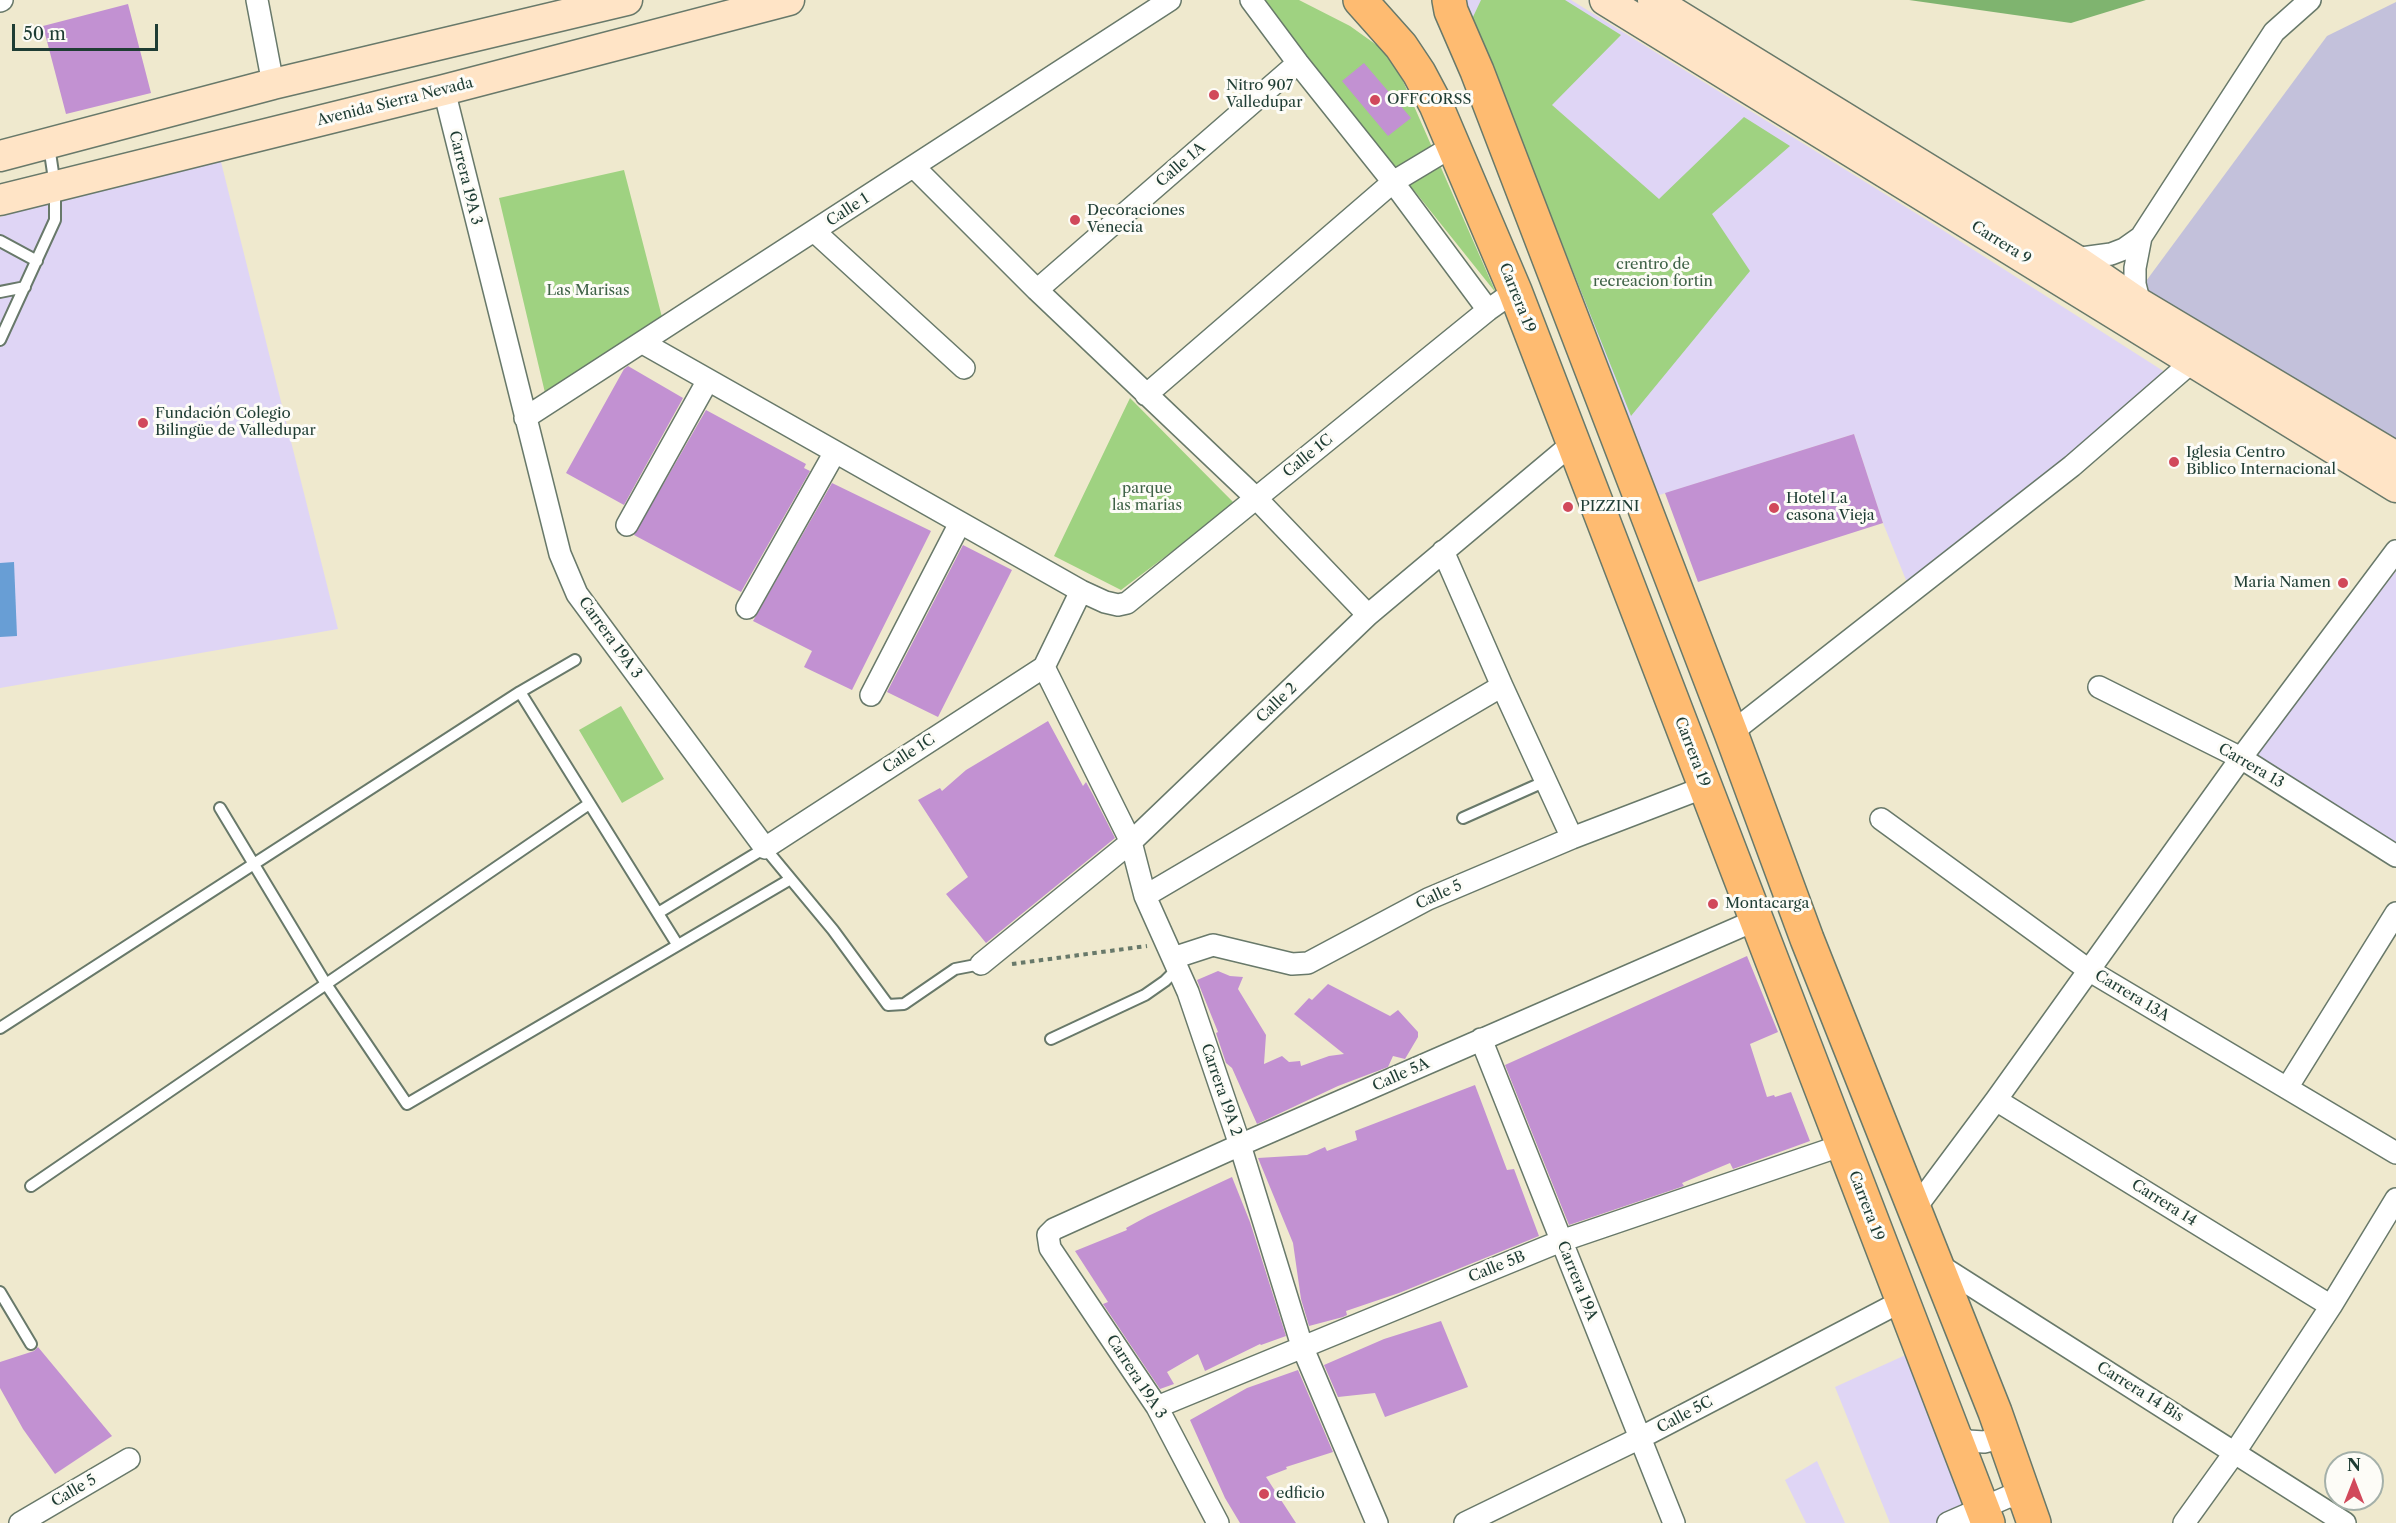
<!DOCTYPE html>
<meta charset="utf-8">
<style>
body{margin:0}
#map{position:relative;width:2396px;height:1523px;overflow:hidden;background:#efe9ce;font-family:"Libre Caslon Text",serif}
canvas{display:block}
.north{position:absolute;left:2324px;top:1451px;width:60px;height:60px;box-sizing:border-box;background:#fdfcf7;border:2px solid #a4b0a9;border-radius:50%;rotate:0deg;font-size:16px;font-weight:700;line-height:24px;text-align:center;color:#1f3d34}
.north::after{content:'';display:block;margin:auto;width:21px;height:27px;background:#d1495b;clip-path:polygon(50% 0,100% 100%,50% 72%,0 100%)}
.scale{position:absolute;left:12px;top:24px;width:146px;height:27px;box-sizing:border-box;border:3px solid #1f3d34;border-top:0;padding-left:8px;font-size:18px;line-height:21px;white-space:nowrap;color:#1f3d34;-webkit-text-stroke:4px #fdfcf7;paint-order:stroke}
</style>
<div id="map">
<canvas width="2396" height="1523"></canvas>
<div class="north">N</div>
<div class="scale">50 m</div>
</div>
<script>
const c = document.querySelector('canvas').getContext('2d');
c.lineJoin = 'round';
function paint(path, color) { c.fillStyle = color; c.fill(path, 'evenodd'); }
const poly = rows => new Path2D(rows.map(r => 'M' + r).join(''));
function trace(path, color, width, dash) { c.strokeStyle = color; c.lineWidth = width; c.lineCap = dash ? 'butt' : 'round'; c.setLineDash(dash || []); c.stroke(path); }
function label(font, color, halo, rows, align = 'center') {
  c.font = font + ' "Libre Caslon Text",serif'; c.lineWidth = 6; c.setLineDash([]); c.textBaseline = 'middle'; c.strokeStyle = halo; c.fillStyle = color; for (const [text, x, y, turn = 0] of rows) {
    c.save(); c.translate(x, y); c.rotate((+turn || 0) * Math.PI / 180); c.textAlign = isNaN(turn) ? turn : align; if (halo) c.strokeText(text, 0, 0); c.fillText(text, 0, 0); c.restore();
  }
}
paint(poly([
 [1460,0,1571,0,1930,222,2168,374,1908,585,1883,523,1854,434,1653,497],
 [219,154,338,629,0,688,0,217],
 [2396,571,2396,848,2253,756],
 [1921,1348,1981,1507,1949,1523,1890,1523,1835,1387],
 [1817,1461,1845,1523,1806,1523,1785,1480]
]), '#dfd5f5');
paint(poly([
 [2396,2,2396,463,2135,296,2327,36]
]), '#c3c1db');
paint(poly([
 [1262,0,1299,0,1350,26,1392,56,1496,293],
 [1481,0,1565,0,1621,35,1552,105,1659,199,1744,117,1790,146,1712,214,1750,271,1631,416,1472,19],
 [624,170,663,321,546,397,499,198],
 [1130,398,1235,504,1121,590,1054,556],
 [621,706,664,779,622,803,579,730]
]), '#9fd281');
paint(poly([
 [1909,0,2146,0,2071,23]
]), '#7fb46f');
paint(poly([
 [14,562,17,636,0,637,0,563]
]), '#689ed5');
paint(poly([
 [128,4,151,93,66,114,43,26],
 [1364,63,1411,118,1388,136,1342,81],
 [628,366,683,398,624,505,566,473,624,369],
 [706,410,806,464,804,468,810,471,741,592,634,535],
 [1854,434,1883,523,1698,582,1665,493],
 [832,483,931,531,852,690,804,667,812,651,753,621],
 [963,545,1012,570,938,717,887,692],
 [1048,721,1083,786,1086,782,1092,793,1115,838,986,943,946,894,968,877,918,800,940,788,942,791,966,770],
 [1747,956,1778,1032,1750,1044,1767,1097,1774,1095,1775,1097,1791,1092,1810,1141,1733,1169,1730,1163,1682,1183,1684,1186,1569,1225,1505,1065],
 [1218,971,1230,976,1243,977,1238,989,1266,1035,1264,1064,1282,1056,1289,1062,1300,1061,1301,1066,1329,1056,1344,1054,1294,1014,1309,998,1312,1000,1328,984,1390,1016,1398,1010,1418,1032,1418,1037,1405,1059,1393,1056,1388,1067,1338,1086,1257,1124,1232,1068,1226,1063,1216,1033,1218,1032,1197,980],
 [1475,1085,1507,1170,1514,1169,1539,1236,1399,1293,1346,1311,1347,1315,1343,1317,1309,1326,1301,1299,1293,1243,1258,1158,1307,1155,1325,1147,1327,1151,1357,1140,1355,1131],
 [1232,1177,1250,1222,1286,1336,1261,1345,1260,1344,1205,1371,1198,1354,1167,1372,1174,1384,1160,1389,1103,1304,1108,1302,1075,1251,1127,1230,1126,1228,1148,1216],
 [1441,1321,1468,1387,1385,1417,1375,1393,1338,1397,1324,1365,1384,1339],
 [38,1347,112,1436,55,1474,23,1429,0,1388,0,1362,34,1351],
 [1298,1370,1333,1452,1286,1467,1287,1469,1266,1477,1296,1523,1240,1523,1225,1498,1190,1420,1247,1388]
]), '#c291d2');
const service = poly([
 [0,241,37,261],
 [0,292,25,287],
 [0,340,55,220,55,186,49,146],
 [520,692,677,944],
 [220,808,326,984,407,1104,789,880],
 [1463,818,1546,781],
 [658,913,765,848,833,930,888,1005,904,1004,955,969,981,964],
 [0,1028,520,692,575,660],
 [1051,1039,1145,995,1165,981,1178,968],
 [31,1186,589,804],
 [0,1292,31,1344]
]);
const minor = poly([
 [257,0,273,84],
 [1251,0,1298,63,1393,182,1488,310],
 [0,1,2,0],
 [444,90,560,554,577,594,765,848,1044,667,1081,591],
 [914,167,1037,290,1256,498,1368,615],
 [814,231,964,368],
 [2074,259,2111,254,2124,249,2141,237],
 [1037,290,1298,63],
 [2140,304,2135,284,2135,268,2141,237,2274,32,2310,0],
 [643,343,1081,591,1105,602,1118,605,1127,603,1488,310,1515,291],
 [1146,395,1393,182,1453,146],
 [525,418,1170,0],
 [627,525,708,380],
 [1443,551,1502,686,1572,838],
 [747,608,835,452],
 [1044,667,1131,842,1145,896,1188,992,1240,1145,1302,1346,1377,1523],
 [2099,687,2241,758,2396,856],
 [871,695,960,523],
 [1731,733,2072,466,2193,361],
 [1881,819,2090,971,2396,1153],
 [1145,896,1502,686],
 [1173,958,1213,945,1292,964,1308,963,1428,899,1572,838,1705,787],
 [981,964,1131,842,1368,615,1573,443],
 [1481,1039,1674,1523],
 [2287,1088,2396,913],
 [1996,1100,2331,1306],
 [1914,1210,1996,1100,2241,758,2396,551],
 [1936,1263,2345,1523],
 [1157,1407,1561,1241,1843,1145],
 [1953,1432,1968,1441,1984,1442,1992,1440,1996,1431,1996,1417],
 [20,1523,129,1459],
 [1218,1523,1157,1407,1050,1248,1048,1235,1054,1229,1240,1145,1756,920],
 [1465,1523,1640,1438,1902,1301],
 [1948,1523,2010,1496,2019,1500,2028,1511],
 [2184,1523,2235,1452,2331,1306,2396,1199]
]);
const secondary = poly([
 [1605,0,2396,487],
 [1653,0,2074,259,2140,304,2396,457],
 [0,156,273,84,627,0],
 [0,200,444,90,789,0]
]);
const trunk = poly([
 [1360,0,1401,46,1419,73,1436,105,1515,291,1988,1523],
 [1449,0,1451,11,1477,71,1731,733,1807,939,1995,1412,2034,1523]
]);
trace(service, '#68796a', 14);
trace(minor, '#68796a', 24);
trace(secondary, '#68796a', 33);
trace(trunk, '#68796a', 36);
trace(poly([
 [1012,964,1147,946]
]), '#68796a', 4, [4.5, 4.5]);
trace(service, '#fff', 10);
trace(minor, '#fff', 21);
trace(secondary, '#ffe4c6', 30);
trace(trunk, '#febb71', 33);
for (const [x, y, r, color] of [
 [1214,95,6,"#d1495b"],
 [1375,100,6,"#d1495b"],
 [1075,220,6,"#d1495b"],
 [143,423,6,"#d1495b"],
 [2174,462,6,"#d1495b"],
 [1568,507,6,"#d1495b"],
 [1774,508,6,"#d1495b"],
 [2343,583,6,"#d1495b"],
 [1713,904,6,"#d1495b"],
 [1264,1494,6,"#d1495b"]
]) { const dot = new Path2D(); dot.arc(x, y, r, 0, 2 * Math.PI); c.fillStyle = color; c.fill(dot); trace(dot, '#fdfcf7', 2); }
label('15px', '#1f3d34', '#fdfcf7', [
 ["Nitro 907",1226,86],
 ["Valledupar",1226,103],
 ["OFFCORSS",1387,100],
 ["Decoraciones",1087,211],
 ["Venecia",1087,228],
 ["Fundación Colegio",155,414],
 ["Bilingüe de Valledupar",155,431],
 ["Iglesia Centro",2186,453],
 ["Biblico Internacional",2186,470],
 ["Hotel La",1786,499],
 ["casona Vieja",1786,516],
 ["PIZZINI",1580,507],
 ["Maria Namen",2331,583,"right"],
 ["Montacarga",1725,904],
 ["edficio",1276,1494]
], 'left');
label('15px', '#1f3d34', '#fdfcf7', [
 ["Avenida Sierra Nevada",395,102,-14],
 ["Calle 1A",1181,165,-41],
 ["Carrera 19A 3",465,178,76],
 ["Calle 1",848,210,-33],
 ["Carrera 9",2001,243,32],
 ["Carrera 19",1517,298,68],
 ["Calle 1C",1308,456,-39],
 ["Carrera 19A 3",610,638,54],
 ["Calle 2",1277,703,-44],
 ["Carrera 19",1692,752,69],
 ["Calle 1C",909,754,-33],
 ["Carrera 13",2251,766,30],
 ["Calle 5",1439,895,-25],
 ["Carrera 13A",2132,996,31],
 ["Calle 5A",1401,1075,-24],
 ["Carrera 19A 2",1221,1090,71],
 ["Carrera 14",2164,1203,32],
 ["Carrera 19",1866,1206,69],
 ["Calle 5B",1497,1267,-22],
 ["Carrera 19A",1577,1281,68],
 ["Carrera 19A 3",1136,1377,57],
 ["Carrera 14 Bis",2140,1392,32],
 ["Calle 5C",1685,1415,-28],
 ["Calle 5",74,1491,-30]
]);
label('15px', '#3f6247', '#fdfcf7', [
 ["crentro de",1653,265],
 ["recreacion fortin",1653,282],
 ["Las Marisas",588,291],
 ["parque",1147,489],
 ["las marias",1147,506]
]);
</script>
